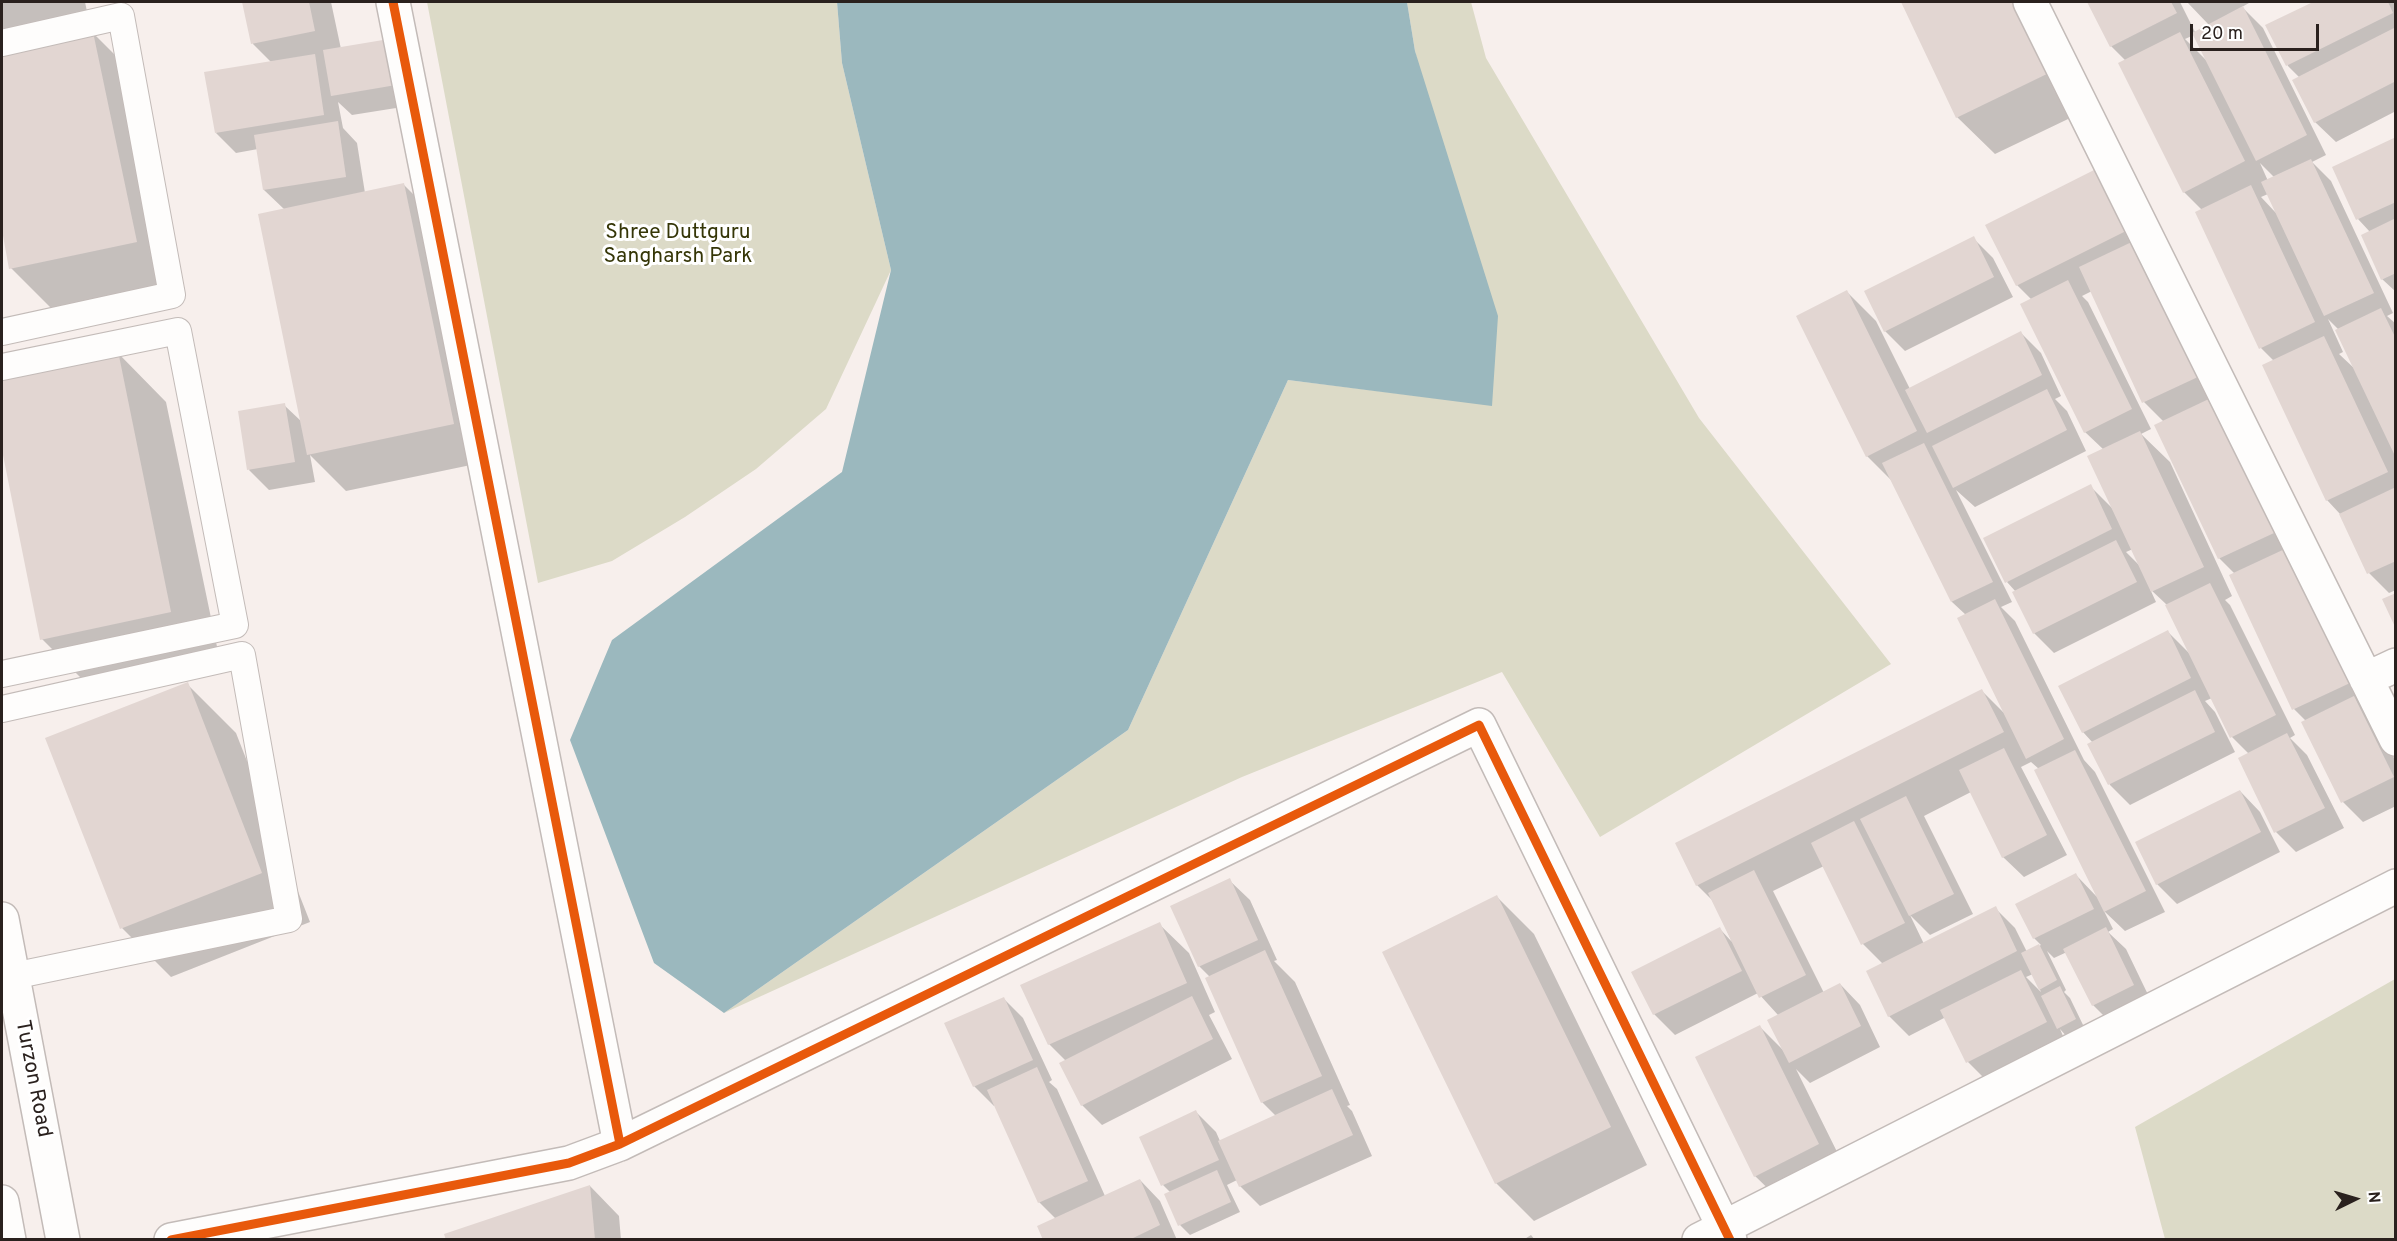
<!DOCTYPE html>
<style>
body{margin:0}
#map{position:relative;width:2397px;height:1241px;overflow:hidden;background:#f7efec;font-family:Overpass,sans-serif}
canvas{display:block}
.frame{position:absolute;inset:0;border:3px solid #2a211e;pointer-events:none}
.north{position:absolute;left:2325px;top:1169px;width:60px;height:60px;-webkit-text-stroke:4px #fff;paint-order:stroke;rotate:85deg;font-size:16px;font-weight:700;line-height:24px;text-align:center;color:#2a211e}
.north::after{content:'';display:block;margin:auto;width:21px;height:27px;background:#2a211e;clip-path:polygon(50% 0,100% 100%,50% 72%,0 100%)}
.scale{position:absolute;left:2190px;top:24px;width:129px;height:27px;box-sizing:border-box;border:3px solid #2a211e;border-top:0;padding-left:8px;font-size:18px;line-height:21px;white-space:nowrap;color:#2a211e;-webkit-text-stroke:4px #fff;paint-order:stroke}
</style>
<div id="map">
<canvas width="2397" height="1241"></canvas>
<div class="frame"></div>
<div class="north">N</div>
<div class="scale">20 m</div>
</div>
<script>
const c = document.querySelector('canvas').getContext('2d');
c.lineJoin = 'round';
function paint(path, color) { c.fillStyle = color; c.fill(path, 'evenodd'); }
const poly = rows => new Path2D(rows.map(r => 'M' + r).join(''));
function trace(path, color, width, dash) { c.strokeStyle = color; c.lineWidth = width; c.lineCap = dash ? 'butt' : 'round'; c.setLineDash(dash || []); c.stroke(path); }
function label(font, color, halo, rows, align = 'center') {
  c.font = font + ' Overpass,sans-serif'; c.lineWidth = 6; c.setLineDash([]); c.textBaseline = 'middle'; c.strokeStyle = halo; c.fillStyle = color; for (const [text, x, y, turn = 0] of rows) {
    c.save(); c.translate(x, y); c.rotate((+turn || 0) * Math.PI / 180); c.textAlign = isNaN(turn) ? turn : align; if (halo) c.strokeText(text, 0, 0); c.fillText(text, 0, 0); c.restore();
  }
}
paint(poly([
 [427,2,837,2,842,63,891,270,826,409,756,469,685,517,612,561,538,583],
 [1407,2,1471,2,1486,58,1699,418,1891,664,1600,837,1502,672,1242,777,724,1013,1128,730,1288,380,1492,405,1415,51],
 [2395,979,2395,1239,2165,1239,2135,1127]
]), '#dcdac7');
paint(poly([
 [837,2,1407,2,1415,51,1498,316,1492,406,1288,380,1128,730,724,1013,654,963,570,740,612,640,842,472,891,270,842,63]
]), '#9bb8be');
paint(poly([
 [2,2,85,2,90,26,2,44],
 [244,2,331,2,341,49,388,41,415,105,352,115,338,102,343,128,357,143,365,193,404,185,441,222,490,461,346,491,310,455,315,482,269,490,249,470,284,405,302,422,285,210,264,190,258,149,236,153,216,133,272,63,253,44],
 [1902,2,2039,2,2089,109,1995,154,1957,117],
 [2089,2,2180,2,2195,32,2209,25,2187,2,2248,2,2249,3,2242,7,2263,28,2326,155,2312,162,2331,181,2393,313,2387,316,2396,324,2396,590,2389,593,2369,573,2340,514,2327,500,2274,361,2261,348,2202,210,2184,192,2126,61,2111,46],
 [2194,35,2207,61,2185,39],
 [2260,163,2275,178,2268,181],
 [2268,194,2276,213,2261,197],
 [2328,319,2339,330,2355,369,2339,354,2343,352],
 [2316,2,2396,2,2396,111,2336,142,2315,122,2300,78,2288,66,2268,26],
 [93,33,142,82,185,291,60,317,11,268,2,223,2,52],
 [2396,138,2396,292,2382,279,2370,232,2358,219,2334,167],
 [2100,169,2396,762,2396,806,2363,822,2343,802,2303,722,2306,721,2294,709,2231,576,2235,574,2219,558,2164,422,2144,402,2092,291,2082,296,2088,302,2151,429,2141,434,2170,462,2232,596,2225,600,2230,605,2295,735,2290,738,2307,755,2344,828,2296,852,2276,832,2249,754,2232,737,2212,698,2205,701,2215,712,2235,752,2130,805,2110,785,2090,744,2093,743,2083,732,2168,632,2191,655,2167,605,2150,589,2156,602,2054,653,2034,633,2016,592,2007,582,2090,486,2113,509,2104,450,2085,432,2032,300,2017,285],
 [2133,549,2140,566,2126,552],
 [1973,238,1993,258,2013,297,1905,351,1885,331],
 [1847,292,1876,321,1910,389,2021,333,2041,353,2061,396,2055,399,2067,411,2086,451,1975,507,1956,490,2012,602,2001,607,2015,621,2084,760,2095,772,2165,912,2125,931,2104,911,2113,929,2108,932,2126,949,2153,1005,2113,1025,2093,1005,2067,952,2054,958,2047,951,2066,990,2064,992,2070,998,2085,1029,2068,1038,2060,1029,2066,1043,1988,1082,1968,1062,1946,1017,1909,1036,1889,1016,1883,964,1863,944,1824,866,1773,891,1824,993,1840,984,1860,1005,1880,1047,1810,1083,1796,1069,1848,1174,1785,1205,1755,1176,1760,1027,1783,1050,1778,1015,1758,993,1675,1035,1654,1014,1633,972,1720,929,1732,942,1714,902,1697,885,1982,691,2004,713,1966,615,1952,602,1893,482,1867,456],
 [2031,762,2039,769,2097,897,2076,875,2034,938,2041,945,2027,952,2015,928,1995,908,1924,944,1910,915,1930,935,1973,914,1924,816,1971,792,2003,857,2024,877,2067,855,2021,767],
 [2033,974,2041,992,2026,977],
 [117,352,166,402,220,661,91,688,42,639,2,442,2,376],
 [187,684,236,733,310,922,171,977,122,928],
 [2240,791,2260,812,2280,852,2177,904,2157,884],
 [1229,880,1250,900,1277,960,1274,961,1295,982,1350,1105,1347,1106,1352,1111,1372,1156,1260,1206,1240,1186,1237,1180,1227,1185,1240,1212,1190,1235,1180,1225,1171,1193,1163,1185,1196,1112,1216,1132,1220,1141,1276,1116,1262,1102,1210,977,1199,966],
 [1497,897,1534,934,1647,1165,1534,1221,1496,1183,1384,953],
 [1159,924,1189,953,1215,1012,1209,1015,1232,1059,1102,1125,1082,1105,1066,1061,1049,1044],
 [1003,998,1023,1018,1052,1080,1049,1082,1057,1089,1105,1196,1140,1180,1160,1201,1177,1240,1044,1240,1056,1219,1039,1202,996,1106,994,1106,974,1086],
 [590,1186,619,1216,621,1240,447,1240],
 [1531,1235,1535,1240,1523,1240]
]), '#0003');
paint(poly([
 [242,2,309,2,315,31,251,44],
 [1901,2,2020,2,2053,71,1956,118],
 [2087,2,2171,2,2177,13,2110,47],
 [2313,2,2388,2,2393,13,2286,66,2265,25],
 [2243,6,2307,135,2256,161,2192,33],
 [2396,27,2396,81,2314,123,2292,80],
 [93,32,137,242,9,269,2,230,2,50],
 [2180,32,2245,161,2183,193,2118,63],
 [389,39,396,85,331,96,323,50],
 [315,54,324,115,215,133,204,72],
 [338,121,346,177,263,190,254,135],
 [2396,137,2396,202,2356,220,2332,167],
 [2311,159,2374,293,2324,316,2261,182],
 [2100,167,2130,229,2016,286,1985,225],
 [404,183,454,424,307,455,258,214],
 [2251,185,2315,322,2259,349,2195,212],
 [2396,218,2396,273,2381,280,2361,235],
 [1974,236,1994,277,1884,332,1864,291],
 [2136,240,2200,376,2142,403,2079,267],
 [2068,280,2132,409,2084,433,2020,304],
 [1847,290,1917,431,1866,457,1796,316],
 [2381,308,2396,339,2396,458,2335,330],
 [2021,331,2042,375,1927,433,1905,390],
 [2324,336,2388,472,2326,501,2262,365],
 [118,351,171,612,40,640,2,450,2,375],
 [2047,389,2067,430,1953,488,1932,446],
 [2211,398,2274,533,2218,559,2154,425],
 [285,403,295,462,247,470,238,411],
 [2140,431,2204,567,2151,592,2087,456],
 [1924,443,1993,582,1951,602,1882,463],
 [2091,484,2112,529,2005,583,1983,538],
 [2396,487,2396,561,2367,574,2339,514],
 [2116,540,2137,582,2033,634,2012,592],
 [2287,548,2350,683,2292,710,2229,575],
 [2210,583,2276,715,2230,738,2165,605],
 [2396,593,2396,629,2382,599],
 [1995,599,2064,739,2026,759,1957,618],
 [2168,630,2191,678,2082,733,2058,686],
 [188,682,262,873,120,929,45,738],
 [1982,689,2004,732,1696,886,1675,843],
 [2195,690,2215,732,2108,785,2087,744],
 [2354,696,2394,777,2341,803,2301,722],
 [2287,733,2325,808,2274,833,2238,758],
 [2004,748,2047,835,2002,858,1959,770],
 [2075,750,2146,891,2104,912,2034,770],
 [2240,790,2261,832,2156,885,2135,842],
 [1906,796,1954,894,1909,916,1860,819],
 [1854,821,1905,923,1861,945,1811,843],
 [1754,870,1806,975,1759,998,1708,893],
 [2076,873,2094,909,2033,939,2015,904],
 [1230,878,1258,940,1198,967,1170,906],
 [1497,895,1611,1127,1495,1184,1382,952],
 [1996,906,2017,951,1888,1017,1866,971],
 [1160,922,1187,983,1048,1045,1020,985],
 [1720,927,1742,971,1653,1015,1631,972],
 [2106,927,2134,985,2092,1006,2063,949],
 [2039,944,2057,980,2039,990,2021,953],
 [1265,950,1322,1076,1261,1103,1205,978],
 [2021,970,2047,1022,1966,1063,1940,1010],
 [1840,983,1861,1026,1789,1063,1767,1020],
 [2060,986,2076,1019,2057,1029,2041,996],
 [1192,996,1213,1039,1081,1106,1059,1063],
 [1004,997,1033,1060,973,1087,944,1023],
 [1760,1025,1819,1144,1754,1177,1695,1057],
 [1037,1067,1088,1181,1038,1203,987,1090],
 [1332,1089,1353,1135,1239,1187,1218,1141],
 [1196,1110,1219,1160,1161,1186,1139,1137],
 [1217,1170,1231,1202,1178,1226,1164,1194],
 [1140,1179,1160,1225,1129,1240,1043,1240,1037,1226],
 [590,1185,595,1240,446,1240,444,1234]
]), '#e2d6d2');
const lane = poly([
 [2,43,121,16,172,295,2,332],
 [2,367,178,331,235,625,2,674],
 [2,709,242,655,289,919,13,976]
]);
const street = poly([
 [2030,2,2396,739],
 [2366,679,2396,665],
 [620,1144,1479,725,1730,1240],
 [171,1240,569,1163,620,1144,393,2],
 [1699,1240,2396,886]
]);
const secondary = poly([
 [2,919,63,1240],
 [2,1202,9,1240]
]);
trace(lane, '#c3bbb8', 28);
trace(street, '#c3bbb8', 36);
trace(secondary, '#c3bbb8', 36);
trace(lane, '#fefdfc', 26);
trace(street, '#fefdfc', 33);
trace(secondary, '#fefdfc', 33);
trace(poly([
 [620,1144,1479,725,1730,1240],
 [171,1240,569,1163,620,1144,393,2]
]), '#e8590c', 9);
label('21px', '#353607', '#fff', [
 ["Shree Duttguru",678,234],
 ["Sangharsh Park",678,258]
]);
label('21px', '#2a211e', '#fff', [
 ["Turzon Road",32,1079,79]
]);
</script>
